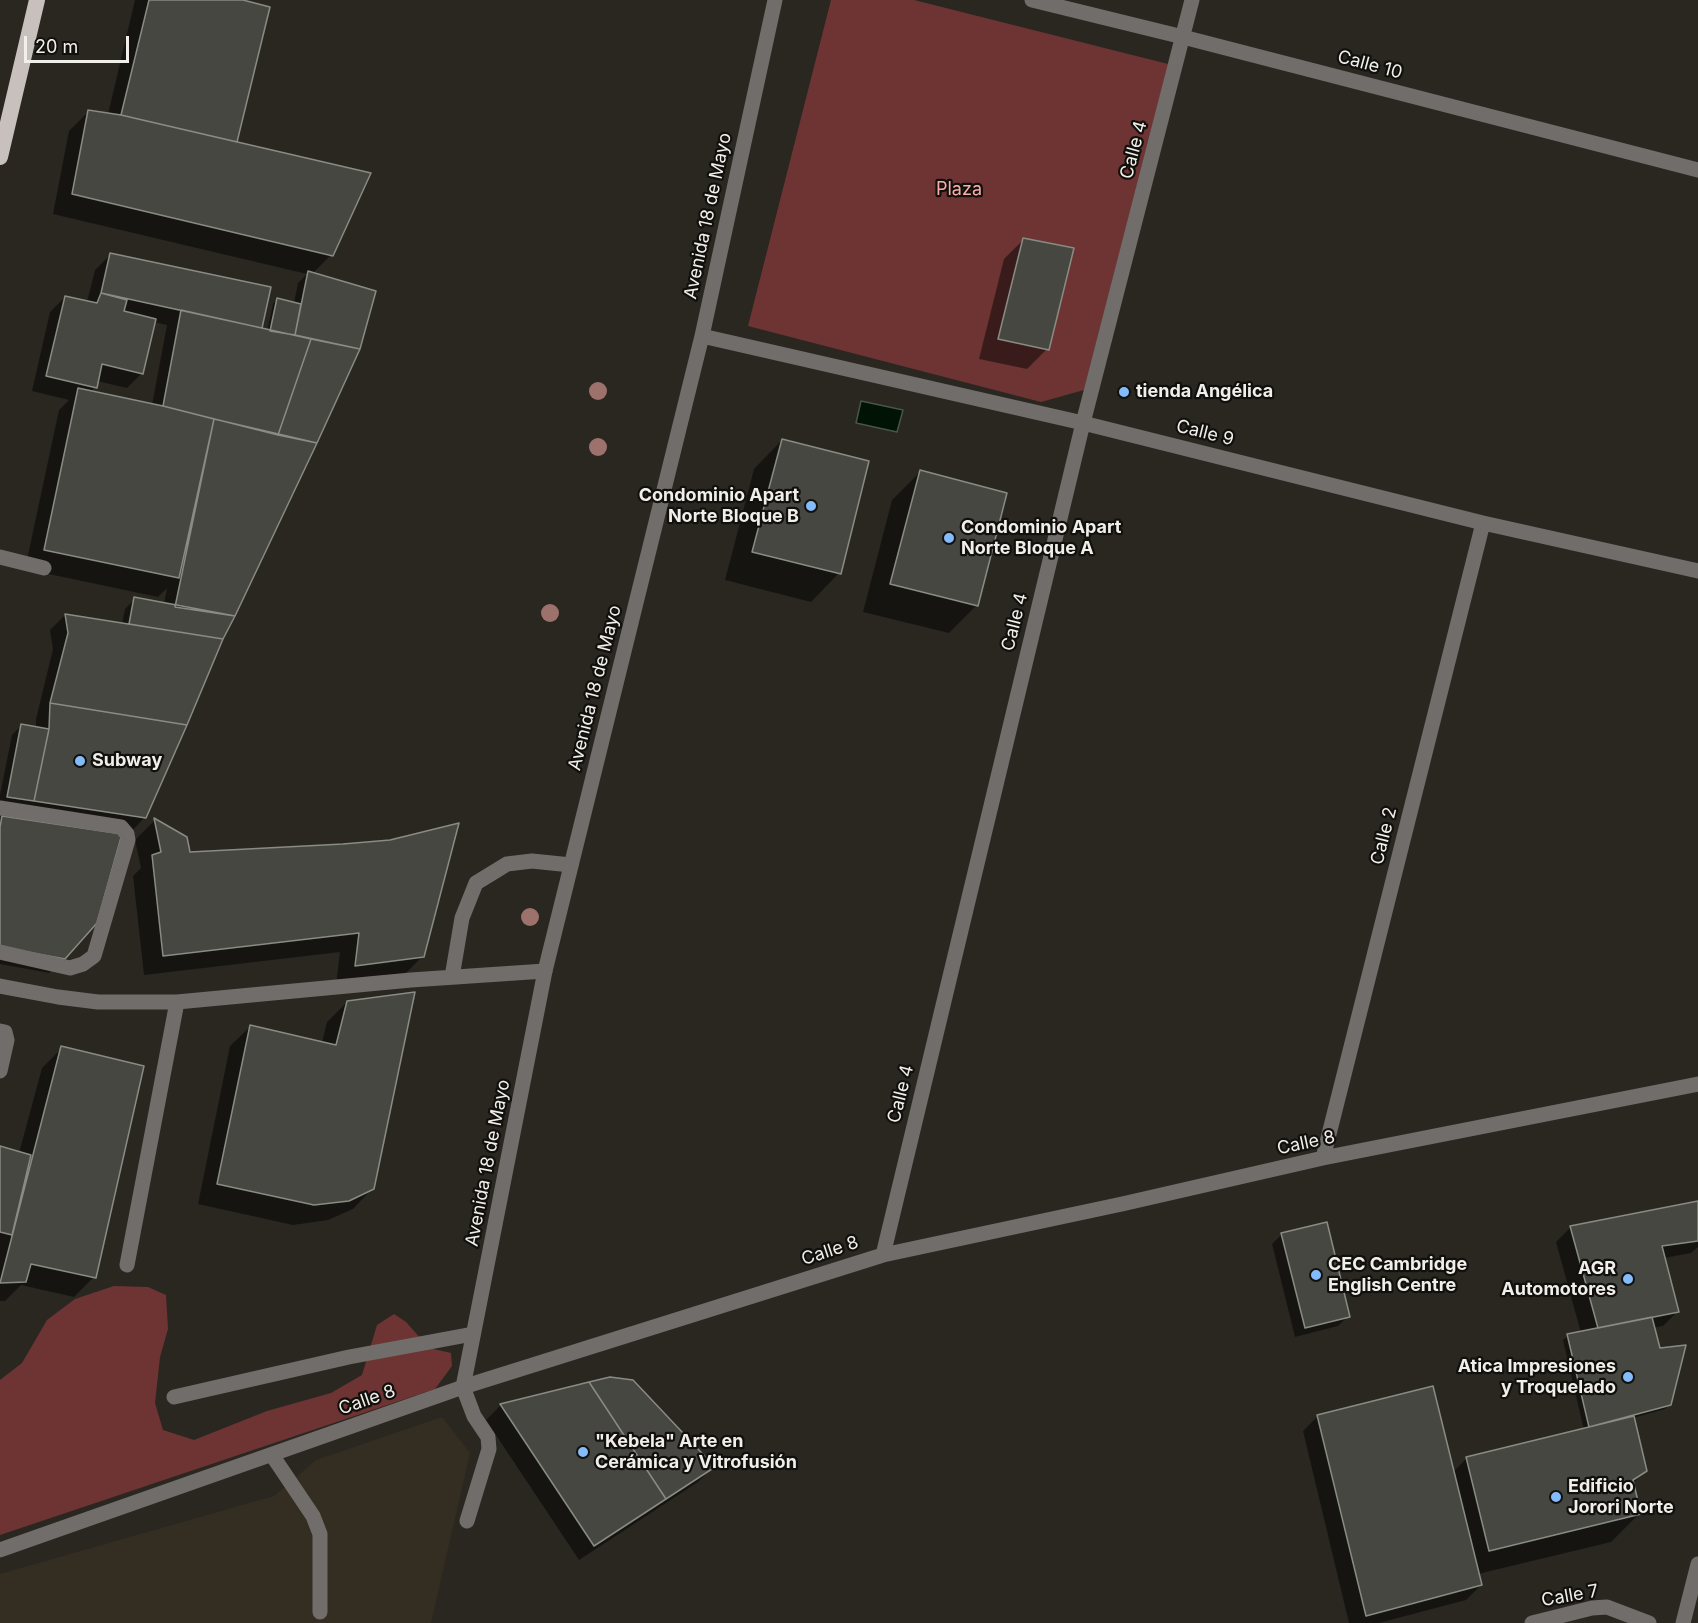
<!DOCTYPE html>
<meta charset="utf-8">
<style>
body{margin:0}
#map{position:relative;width:1698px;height:1623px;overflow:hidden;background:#2a2721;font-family:Inter,sans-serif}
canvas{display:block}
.scale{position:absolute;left:24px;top:36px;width:105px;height:27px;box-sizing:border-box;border:3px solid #f1efea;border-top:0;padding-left:8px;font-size:18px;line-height:21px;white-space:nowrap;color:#f1efea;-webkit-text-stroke:4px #12100d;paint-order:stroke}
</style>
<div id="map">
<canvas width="1698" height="1623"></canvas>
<div class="scale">20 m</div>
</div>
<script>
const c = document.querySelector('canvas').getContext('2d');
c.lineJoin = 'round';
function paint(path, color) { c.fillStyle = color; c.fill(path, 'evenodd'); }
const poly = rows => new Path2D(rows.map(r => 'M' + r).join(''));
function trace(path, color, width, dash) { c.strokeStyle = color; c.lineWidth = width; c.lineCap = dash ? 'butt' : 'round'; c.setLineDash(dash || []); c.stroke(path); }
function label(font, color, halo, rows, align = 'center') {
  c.font = font + ' Inter,sans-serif'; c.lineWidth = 4.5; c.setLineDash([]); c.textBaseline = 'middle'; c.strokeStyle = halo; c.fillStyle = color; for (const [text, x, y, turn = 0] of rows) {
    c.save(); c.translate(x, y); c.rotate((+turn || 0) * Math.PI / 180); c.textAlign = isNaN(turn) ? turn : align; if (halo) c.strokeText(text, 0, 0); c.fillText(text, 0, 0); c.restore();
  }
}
paint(poly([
 [442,1417,470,1453,431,1623,0,1623,0,1574,274,1496,316,1460]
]), '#342e22');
paint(poly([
 [831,0,914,0,1168,64,1084,390,1041,402,748,326],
 [114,1286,148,1287,166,1295,168,1329,160,1357,155,1403,163,1430,194,1440,267,1411,331,1393,362,1375,377,1325,394,1314,406,1322,429,1348,451,1353,452,1366,435,1389,0,1535,0,1380,22,1363,47,1320,75,1299]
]), '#6e3434');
const water = poly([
 [861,401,903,410,897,432,856,423,861,401]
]);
paint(water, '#001304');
trace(water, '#485549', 1.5);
paint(poly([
 [135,0,241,0,235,144,331,255,312,274,359,348,316,442,222,638,145,817,130,833,0,807,0,795,12,735,21,726,36,728,36,719,53,649,50,630,65,615,122,624,125,609,135,599,164,604,167,588,158,597,25,569,59,410,69,400,32,391,50,312,65,297,87,302,95,270,110,255,269,289,260,330,267,332,273,304,277,299,294,303,298,283,307,274,53,214,69,131,89,111,108,114],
 [154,322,167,325,152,405,90,392,95,387,97,381,127,388,142,373],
 [1024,239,1047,349,1027,369,979,359,1004,259],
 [782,440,839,573,811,602,725,580,754,469],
 [920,472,977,605,949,633,863,612,892,500],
 [3,818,64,958,49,973,0,964,0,820],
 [155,820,189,853,423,956,403,976,336,985,340,952,144,975,133,876,141,868,135,840],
 [347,1002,373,1188,353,1209,328,1220,293,1225,198,1204,230,1046,250,1027,322,1043,327,1022],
 [62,1048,94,1277,74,1297,21,1285,5,1301,0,1301,0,1148,19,1153,42,1068],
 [1698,1202,1698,1247,1691,1253,1664,1258,1678,1311,1663,1326,1653,1328,1670,1405,1665,1409,1633,1418,1646,1471,1632,1484,1639,1514,1611,1542,1478,1574,1481,1585,1466,1600,1379,1623,1349,1623,1303,1431,1318,1416,1453,1472,1467,1458,1584,1430,1563,1340,1568,1336,1581,1333,1556,1242,1571,1227],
 [1282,1234,1348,1316,1338,1326,1295,1337,1272,1244],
 [501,1405,713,1467,698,1482,579,1560,486,1420]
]), '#0007');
const building = poly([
 [149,0,243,0,270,7,237,142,121,115,149,0],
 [88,110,121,115,371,173,333,256,72,194,88,110],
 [1023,238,1074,248,1049,350,998,339,1023,238],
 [110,253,271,287,262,328,101,293,110,253],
 [308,271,376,291,360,349,295,335,308,271],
 [101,293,127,300,124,311,156,319,143,374,102,364,97,388,46,376,65,296,97,303,101,293],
 [277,298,301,304,295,335,270,331,277,298],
 [181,310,311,339,278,435,163,406,181,310],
 [311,339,360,349,317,443,278,435,311,339],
 [78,388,163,406,214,419,179,578,44,550,78,388],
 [214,419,317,443,235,616,175,607,214,419],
 [782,439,869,461,841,574,752,552,782,439],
 [920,470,1007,493,978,606,890,584,920,470],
 [134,597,235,616,223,639,129,624,134,597],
 [65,614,223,639,187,725,50,703,68,633,65,614],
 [50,703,187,725,146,818,34,801,49,729,50,703],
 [21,724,49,729,34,801,7,797,21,724],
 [2,816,122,834,97,923,65,959,0,947,0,827,2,816],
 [154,818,187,837,190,852,343,844,390,840,459,823,424,957,355,966,359,933,163,956,152,855,161,852,154,818],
 [415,992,374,1189,349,1201,314,1205,217,1184,250,1025,336,1045,347,1001,415,992],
 [61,1046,144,1066,96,1278,31,1264,26,1282,0,1283,61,1046],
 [0,1146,31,1155,12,1235,0,1232,0,1146],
 [1698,1201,1698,1241,1662,1246,1679,1312,1598,1328,1570,1226,1698,1201],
 [1327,1222,1350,1317,1305,1328,1281,1233,1327,1222],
 [1652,1317,1660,1348,1686,1345,1671,1405,1589,1427,1567,1334,1652,1317],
 [610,1377,633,1380,715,1467,666,1499,589,1382,610,1377],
 [589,1382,666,1499,594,1546,500,1404,589,1382],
 [1433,1386,1482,1585,1366,1616,1317,1415,1433,1386],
 [1634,1416,1647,1471,1633,1480,1641,1514,1489,1551,1466,1457,1634,1416]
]);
paint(building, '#454740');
trace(building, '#898c83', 1.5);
trace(poly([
 [0,557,44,568],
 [0,808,121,827,127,834,128,840,94,956,83,964,70,968,0,952],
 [452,977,462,918,476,883,507,864,532,861,571,865],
 [0,986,58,997,98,1002,177,1002,411,980,545,971],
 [0,1031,5,1032,7,1040,0,1071],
 [127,1265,177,1002],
 [463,1387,474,1416,488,1437,489,1449,467,1521],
 [174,1397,349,1357,473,1334],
 [272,1455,313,1516,320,1534,320,1612]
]), '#716d6b', 15);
trace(poly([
 [1032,0,1183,37,1698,170],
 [702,336,1083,423,1483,523,1698,571],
 [1323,1158,1483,523],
 [883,1255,1083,423,1192,0],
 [463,1387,545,971,702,336,775,0],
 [0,1550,463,1387,883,1255,1122,1204,1323,1158,1698,1084],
 [1532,1623,1592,1608,1607,1607,1649,1623],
 [1683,1623,1698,1564]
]), '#716d6b', 15);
trace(poly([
 [0,157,37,0]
]), '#c8c0bc', 16);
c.fillStyle = '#9d716c';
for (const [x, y] of [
 [598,391],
 [598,447],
 [550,613],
 [530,917]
]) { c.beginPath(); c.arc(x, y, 9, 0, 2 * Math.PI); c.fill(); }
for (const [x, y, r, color] of [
 [1124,392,6,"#84bcfb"],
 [811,506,6,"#84bcfb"],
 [949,538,6,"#84bcfb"],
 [80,761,6,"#84bcfb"],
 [1316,1275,6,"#84bcfb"],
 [1628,1279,6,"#84bcfb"],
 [1628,1377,6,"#84bcfb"],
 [583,1452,6,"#84bcfb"],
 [1556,1497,6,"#84bcfb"]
]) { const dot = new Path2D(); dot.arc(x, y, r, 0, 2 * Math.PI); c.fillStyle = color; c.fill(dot); trace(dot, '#12100d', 2); }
label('18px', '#f1efea', '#12100d', [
 ["Calle 10",1370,65,15],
 ["Calle 4",1134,150,-75],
 ["Avenida 18 de Mayo",708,216,-78],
 ["Calle 9",1205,433,14],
 ["Calle 4",1015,622,-76],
 ["Avenida 18 de Mayo",595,688,-76],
 ["Calle 2",1384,836,-76],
 ["Calle 4",901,1094,-76],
 ["Calle 8",1306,1143,-12],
 ["Avenida 18 de Mayo",488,1163,-79],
 ["Calle 8",830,1251,-18],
 ["Calle 8",367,1400,-19],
 ["Calle 7",1570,1596,-10]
]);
label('18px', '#fbadaa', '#12100d', [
 ["Plaza",959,190]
]);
label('bold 18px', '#f1efea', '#12100d', [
 ["tienda Angélica",1136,392],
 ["Condominio Apart",799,496,"right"],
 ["Norte Bloque B",799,517,"right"],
 ["Condominio Apart",961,528],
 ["Norte Bloque A",961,549],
 ["Subway",92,761],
 ["CEC Cambridge",1328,1265],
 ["English Centre",1328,1286],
 ["AGR",1616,1269,"right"],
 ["Automotores",1616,1290,"right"],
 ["Atica Impresiones",1616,1367,"right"],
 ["y Troquelado",1616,1388,"right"],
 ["\"Kebela\" Arte en",595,1442],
 ["Cerámica y Vitrofusión",595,1463],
 ["Edificio",1568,1487],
 ["Jorori Norte",1568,1508]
], 'left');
</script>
